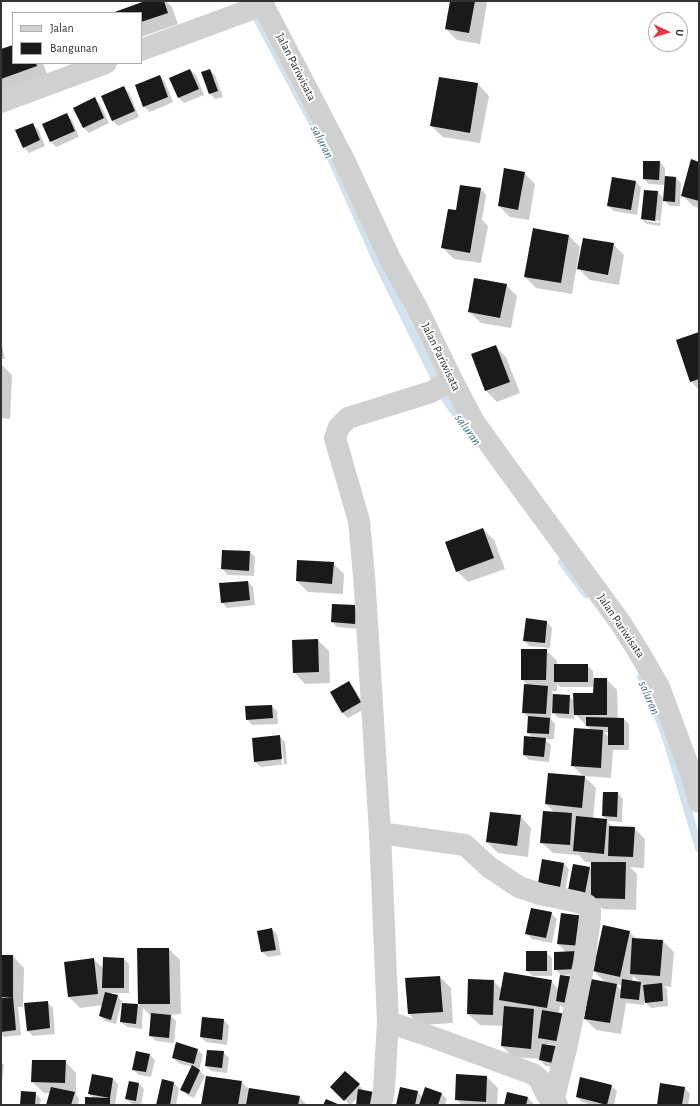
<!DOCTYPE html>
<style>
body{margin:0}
#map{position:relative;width:700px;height:1106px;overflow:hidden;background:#fff;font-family:"Alegreya Sans",sans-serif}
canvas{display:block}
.frame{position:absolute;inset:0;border:2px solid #333;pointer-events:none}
.legend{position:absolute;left:12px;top:12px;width:130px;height:52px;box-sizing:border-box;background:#fff;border:1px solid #adadad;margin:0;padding:5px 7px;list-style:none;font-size:12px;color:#333}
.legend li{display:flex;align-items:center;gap:8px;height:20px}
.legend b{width:20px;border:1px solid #adadad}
.north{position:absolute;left:648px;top:12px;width:40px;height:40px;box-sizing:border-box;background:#fff;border:1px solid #adadad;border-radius:50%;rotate:94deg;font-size:11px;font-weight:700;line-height:16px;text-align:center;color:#333}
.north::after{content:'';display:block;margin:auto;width:14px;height:18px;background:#e63946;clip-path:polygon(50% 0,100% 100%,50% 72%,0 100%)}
</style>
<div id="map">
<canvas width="700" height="1106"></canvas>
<div class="frame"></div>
<ul class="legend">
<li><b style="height:5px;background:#d0d0d0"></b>Jalan</li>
<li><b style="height:11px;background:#1a1a1a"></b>Bangunan</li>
</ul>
<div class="north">U</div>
</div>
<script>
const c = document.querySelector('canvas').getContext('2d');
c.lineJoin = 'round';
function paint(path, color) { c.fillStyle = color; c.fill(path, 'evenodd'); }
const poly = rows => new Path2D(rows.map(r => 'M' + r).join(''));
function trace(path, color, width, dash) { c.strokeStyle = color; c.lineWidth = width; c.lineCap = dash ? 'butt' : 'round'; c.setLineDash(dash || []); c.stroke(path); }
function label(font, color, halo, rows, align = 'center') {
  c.font = font + ' "Alegreya Sans",sans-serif'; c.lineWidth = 4; c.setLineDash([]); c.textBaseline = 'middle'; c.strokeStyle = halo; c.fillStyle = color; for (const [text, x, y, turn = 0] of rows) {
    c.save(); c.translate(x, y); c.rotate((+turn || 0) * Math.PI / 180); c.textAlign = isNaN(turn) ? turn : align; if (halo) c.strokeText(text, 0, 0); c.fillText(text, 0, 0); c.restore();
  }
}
paint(poly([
 [148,1,166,1,172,7,178,24,141,37,141,13,115,13],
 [451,1,485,1,487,3,480,44,457,40,446,29],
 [13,46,13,63,43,63,48,77,1,94,1,50],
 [190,70,196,75,204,95,184,103,179,98],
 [210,70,215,75,223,97,215,99,210,94],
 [160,76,165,82,173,102,150,112,144,107,136,86],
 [478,84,489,96,480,143,443,137,431,126],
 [123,87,129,92,139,117,118,126,113,121,103,97],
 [95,99,100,104,109,123,89,133,84,128,74,109],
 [67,114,72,120,79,137,56,147,51,142],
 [32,124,38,129,45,146,29,153,24,147],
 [660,162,665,168,665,177,676,178,681,183,680,206,670,206,663,199,660,226,647,224,642,219,658,192,664,199,665,185,649,184,644,179],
 [646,219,660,221,659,223,646,221],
 [699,163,699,208,693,206,682,195],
 [524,173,535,184,529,220,510,217,499,206],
 [613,178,636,182,641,187,637,215,614,211,608,206],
 [461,186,481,189,486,195,482,220,488,226,481,263,454,259,443,248,459,212],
 [569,236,580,247,572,294,536,288,525,277],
 [613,244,624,255,619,285,590,280,579,269],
 [506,285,517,296,511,328,481,323,470,312],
 [699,333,699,390,691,381],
 [1,341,5,359,1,359],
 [495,346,506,357,520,393,497,402,486,391,472,354],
 [1,364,12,375,10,419,1,418],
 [483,529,494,540,505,569,468,582,457,571],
 [223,551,250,552,255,557,254,576,228,575,222,569],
 [298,561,333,563,344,574,343,594,308,592,297,581],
 [248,582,253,587,255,605,227,608,222,602],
 [356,606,360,629,337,627,332,622],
 [547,622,552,628,550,648,529,646,524,640],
 [318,640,329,651,330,683,305,684,294,672],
 [546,650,557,661,557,665,587,665,593,671,593,679,606,679,617,690,618,719,624,719,629,724,629,750,613,750,611,778,584,776,596,788,593,819,608,820,603,816,618,793,623,799,622,822,607,821,614,828,634,828,645,839,644,868,630,867,637,874,636,910,603,909,591,897,575,896,589,867,592,870,592,862,585,862,579,855,553,853,541,842,555,813,546,804,584,777,572,765,591,730,575,714,574,719,559,718,553,713,554,704,552,704,551,719,555,724,554,739,544,739,551,745,549,762,529,760,524,755,534,738,528,733,529,718,523,712,528,686,522,679],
 [557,684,560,687,594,687,594,694,574,701,569,696,553,695,553,693,551,691,557,691],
 [604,732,609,732,609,737],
 [349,682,354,688,366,708,348,718,343,713,331,692],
 [272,706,277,711,278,724,252,725,247,719],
 [279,736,285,742,287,764,261,767,255,762],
 [279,741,281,741,284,764,282,764],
 [520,816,531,828,528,857,498,853,487,842],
 [543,860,564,864,569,869,565,892,544,888],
 [551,913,557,919,552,943,532,939,526,933],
 [584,917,583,974,561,975,555,969,567,953,558,944],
 [272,929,277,934,281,955,268,957,262,952,259,931],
 [629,932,637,939,663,941,674,952,671,987,664,986,667,989,668,1006,651,1008,644,1001,644,1005,626,1003,621,1034,596,1030,585,1019,606,983,594,971],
 [633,976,640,982,632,981],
 [616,984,623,986,622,991],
 [138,949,169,949,180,960,181,1014,170,1015,176,1021,174,1043,156,1041,150,1035,152,1015,150,1015,143,1008,142,1029,127,1027,121,1022,123,1004,139,1006],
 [527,952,546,952,552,958,552,976,533,976,527,971],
 [1,956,13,956,24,968,23,1007,18,1007,21,1035,4,1037,1,1034],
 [104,958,124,959,129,964,129,993,109,993,117,996,122,1001,116,1024,105,1021,100,1015,103,1005,80,1008,69,997,65,963,93,959,104,969],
 [440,977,451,988,453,1023,420,1025,409,1014,406,979],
 [493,981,502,989,551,981,576,1009,562,1007,560,1005,559,1014,567,1047,547,1044,547,1046,558,1068,545,1066,540,1059,513,1057,502,1046,504,1026,480,1025,468,1014],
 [47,1002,53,1008,55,1034,33,1036,27,1030],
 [224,1020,229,1026,227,1045,206,1042,201,1037],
 [198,1050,203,1055,199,1070,205,1076,194,1098,187,1095,182,1089,192,1067,178,1063,173,1057],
 [223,1052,229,1058,227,1073,211,1071,206,1066],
 [149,1054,155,1060,151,1077,139,1075,133,1069],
 [65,1061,76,1073,76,1095,79,1099,78,1105,47,1105,50,1093,44,1093,32,1082],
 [1,1062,4,1065,2,1082,1,1082],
 [345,1072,364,1090,357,1105,358,1097,350,1105,331,1086],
 [92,1075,113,1079,118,1084,115,1105,86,1105,94,1099,89,1094],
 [457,1075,487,1077,498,1088,497,1105,462,1105,456,1099],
 [163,1081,174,1083,179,1088,176,1105,158,1105],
 [241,1082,250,1090,299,1097,307,1105,202,1105],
 [139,1084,144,1089,141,1105,132,1104,126,1099],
 [611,1086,617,1091,614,1105,592,1105,582,1102,577,1097],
 [401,1088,418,1092,423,1098,426,1089,442,1094,447,1099,445,1105,397,1105],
 [685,1088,690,1094,688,1105,658,1105],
 [1,1090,2,1091,1,1105],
 [35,1093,41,1099,40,1105,21,1105],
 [528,1098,533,1103,533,1105,505,1105]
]), '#0003');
trace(poly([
 [253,11,331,158,380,268,445,399,468,431],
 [562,562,586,594],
 [641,677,650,694,668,744,699,848]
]), '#cfe2ee', 8);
paint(poly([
 [145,1,164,1,168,13,141,22,141,13,112,13],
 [450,1,475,1,469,33,445,29],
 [13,45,13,63,36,63,37,66,1,79,1,49],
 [190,69,199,89,178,98,169,78],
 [210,69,218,91,209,94,201,72],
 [160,75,168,97,143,107,135,85],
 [439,77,478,83,470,133,430,126],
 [124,86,135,111,112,121,101,96],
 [95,97,104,118,83,128,73,108],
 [67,113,75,131,50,142,42,124],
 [33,123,40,140,23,148,15,130],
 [691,159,699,162,699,201,681,196],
 [643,161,660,161,659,180,643,179],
 [504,168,525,172,518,210,498,206],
 [665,176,676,177,675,202,663,201],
 [612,177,636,181,631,210,607,206],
 [460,185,481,188,470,253,441,248,448,209,456,210],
 [644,190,658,191,655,221,641,219],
 [533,228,569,235,561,283,524,277],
 [583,238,614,243,608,275,577,269],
 [474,278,507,284,500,318,468,312],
 [699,332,699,379,690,382,676,340],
 [496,345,510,382,485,391,471,354],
 [483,528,494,558,456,572,445,542],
 [222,550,250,551,249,571,221,569],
 [297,560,334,562,332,584,296,581],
 [248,581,250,600,221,603,219,583],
 [332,604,356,605,355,624,331,622],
 [526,618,547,621,545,643,523,641],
 [318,639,319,672,293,673,292,640],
 [521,649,547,649,546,680,521,680],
 [554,664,588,664,588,682,554,682],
 [594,678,607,678,607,715,574,715,573,693,593,693],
 [349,681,361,702,342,713,330,692],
 [524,684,548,686,546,714,522,713],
 [553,694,570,695,569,714,552,713],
 [272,705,273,718,246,720,245,706],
 [528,716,550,718,549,734,527,733],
 [586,717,624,718,624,745,608,745,608,727,586,726],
 [574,728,603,730,601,768,571,766],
 [280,735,282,759,254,762,252,738],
 [524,736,546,738,544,757,523,755],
 [548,773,585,776,582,808,545,804],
 [603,792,618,792,617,817,602,816],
 [543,811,572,813,570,845,540,843],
 [490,812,521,815,517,846,486,842],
 [576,816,607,819,604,854,573,851],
 [609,826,635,827,633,857,608,856],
 [542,859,564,863,560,887,538,883],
 [591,862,626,862,625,899,591,898],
 [573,864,590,867,585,893,568,890],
 [531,908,552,912,546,938,525,934],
 [561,913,584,916,581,946,557,944],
 [603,925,630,931,620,977,593,971],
 [272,928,276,950,261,952,257,931],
 [632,938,663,940,660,976,630,974],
 [137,948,169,948,170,1004,138,1004],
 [526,951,547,951,547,971,526,971],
 [578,951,578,969,554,970,554,952],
 [1,955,13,955,13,997,16,1030,1,1032,1,998,13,997,1,997],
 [103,957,124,958,124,988,102,988],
 [94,958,98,994,68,997,64,962],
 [504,972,552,980,547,1008,499,1000],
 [560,975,575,977,571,1004,556,1001],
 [440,976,443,1012,408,1014,405,978],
 [468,979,494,980,493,1015,467,1014],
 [591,979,617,984,610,1023,584,1019],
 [622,979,641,982,639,1000,620,998],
 [662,983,663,1001,645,1003,643,985],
 [105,992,118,995,111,1020,99,1016],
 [48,1001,50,1028,27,1031,24,1003],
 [122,1003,138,1004,136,1024,120,1022],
 [504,1006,534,1009,531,1049,501,1046],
 [542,1010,566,1014,562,1042,538,1038],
 [151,1013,171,1015,169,1038,149,1036],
 [202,1017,224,1019,222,1040,200,1037],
 [176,1042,198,1049,194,1064,172,1058],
 [542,1044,556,1046,553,1063,539,1060],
 [207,1050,224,1051,222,1068,205,1066],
 [136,1051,150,1054,146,1072,132,1070],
 [32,1060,66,1060,65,1083,31,1082],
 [192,1065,200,1070,189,1094,180,1090],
 [345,1071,360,1084,344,1101,330,1087],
 [92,1074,113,1078,110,1098,88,1094],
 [456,1074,487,1076,486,1102,455,1100],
 [206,1076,242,1081,238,1105,201,1105],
 [580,1077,612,1085,607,1105,576,1097],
 [162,1079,174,1082,170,1105,156,1105],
 [129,1081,139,1083,136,1101,125,1099],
 [660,1083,685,1087,682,1105,657,1105],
 [51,1087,75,1092,71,1105,46,1105],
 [400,1087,418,1091,415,1105,396,1105],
 [425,1087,442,1093,438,1105,419,1105],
 [249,1088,300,1096,298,1105,246,1105],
 [358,1089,379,1093,377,1105,356,1105],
 [21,1091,36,1092,35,1105,20,1105],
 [507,1092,528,1097,526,1105,504,1105],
 [85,1097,110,1098,110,1105,85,1105],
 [326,1099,340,1105,323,1105]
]), '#1a1a1a');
trace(poly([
 [261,1,343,158,390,259,417,308,452,380,474,422,507,468,620,622,640,654,659,687,692,776,699,802],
 [141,50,263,5],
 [1,102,106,63],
 [380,833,465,845,489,867,519,887,540,894,578,902,587,905,590,909,590,917,584,963,566,1049,553,1102],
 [388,1022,424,1034,533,1074,539,1079,547,1095,557,1105],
 [381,1105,384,1089,388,1022,380,833,364,575,359,521,335,438,339,427,348,418,431,392,452,380]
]), '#d0d0d0', 22);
label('12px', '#333', '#fff', [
 ["Jalan Pariwisata",296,67,63],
 ["Jalan Pariwisata",441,357,64],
 ["Jalan Pariwisata",621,626,56]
]);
label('italic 13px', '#3f7597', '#fff', [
 ["saluran",322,142,63],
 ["saluran",468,430,54],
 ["saluran",649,698,67]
]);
</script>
